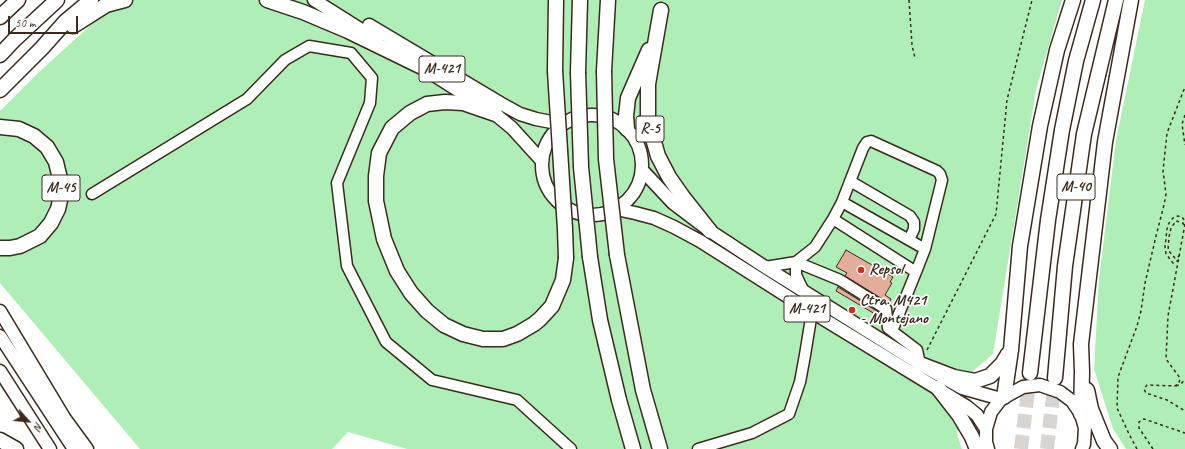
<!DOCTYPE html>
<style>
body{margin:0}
#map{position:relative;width:1185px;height:449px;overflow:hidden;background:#fff;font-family:Caveat,sans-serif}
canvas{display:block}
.north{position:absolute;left:8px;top:401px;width:40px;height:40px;-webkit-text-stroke:3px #fff;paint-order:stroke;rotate:117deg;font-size:11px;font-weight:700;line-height:16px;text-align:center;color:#3b2a1e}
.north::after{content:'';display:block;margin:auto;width:14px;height:18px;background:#3b2a1e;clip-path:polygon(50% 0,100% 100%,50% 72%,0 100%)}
.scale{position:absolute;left:8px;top:16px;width:70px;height:18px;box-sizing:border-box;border:2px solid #3b2a1e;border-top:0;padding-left:5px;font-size:12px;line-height:14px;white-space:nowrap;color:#3b2a1e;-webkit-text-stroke:3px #fff;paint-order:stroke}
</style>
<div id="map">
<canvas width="1185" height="449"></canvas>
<div class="north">N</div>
<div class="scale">50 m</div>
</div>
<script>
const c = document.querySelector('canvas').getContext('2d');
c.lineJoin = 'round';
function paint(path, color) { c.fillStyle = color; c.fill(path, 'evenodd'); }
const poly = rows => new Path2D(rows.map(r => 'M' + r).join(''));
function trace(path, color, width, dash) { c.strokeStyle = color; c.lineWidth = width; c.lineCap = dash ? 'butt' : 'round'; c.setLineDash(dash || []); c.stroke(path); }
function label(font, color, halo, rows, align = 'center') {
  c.font = font + ' Caveat,sans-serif'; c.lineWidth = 3.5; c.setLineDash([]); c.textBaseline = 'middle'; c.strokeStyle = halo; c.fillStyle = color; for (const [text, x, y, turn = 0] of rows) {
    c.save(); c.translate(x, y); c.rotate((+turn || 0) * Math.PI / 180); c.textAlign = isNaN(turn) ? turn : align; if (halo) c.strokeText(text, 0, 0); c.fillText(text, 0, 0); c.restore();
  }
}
paint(poly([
 [118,0,1062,0,1036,90,993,354,974,370,957,434,962,449,407,449,348,432,332,449,140,449,0,283,0,111,37,74],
 [1145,0,1185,0,1185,449,1126,449,1113,429,1094,369,1099,279,1116,140]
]), '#afefb7');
const building = poly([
 [846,250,893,277,890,282,892,283,885,295,891,299,889,303,845,276,847,273,836,267,846,250],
 [838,287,880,313,880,317,836,291,838,287]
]);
paint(building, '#e3ad99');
trace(building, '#3b2a1e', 1);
trace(poly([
 [1021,449,1030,373],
 [1047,449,1055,378]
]), '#d8d4d2', 14, [14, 7]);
const minor = poly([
 [850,181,910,216,914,222,914,229,909,240],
 [92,194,247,99,285,60,309,46,351,53,372,78,370,103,337,183,347,266,386,342,432,380,517,400,571,449],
 [842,202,925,249],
 [833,219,916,272],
 [796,262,840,280,886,309,888,328,917,350,920,364],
 [796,262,796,275,804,292],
 [765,267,796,262,815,247,833,219,842,202,863,148,867,142,871,141,937,171,940,174,942,180,925,249,916,272,892,331],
 [698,449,752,433,789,414,800,382,805,355,812,312]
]);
const major = poly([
 [314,0,376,39],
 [369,25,500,103,520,114,536,119,562,124],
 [415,63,495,114,512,128,542,161],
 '542 165a50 50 0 1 1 100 0a50 50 0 1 1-100 0Z',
 [642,170,673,203,710,231,765,267,920,364,962,388,1001,399],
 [616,209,635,213,654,218,674,227,700,241,812,312,966,406,977,415,986,429],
 [0,311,65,419,87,449],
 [0,336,74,449],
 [0,371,50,449],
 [988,449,986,442,986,429,991,412,1001,399,1023,387,1040,385,1060,392,1072,401,1081,414,1085,428,1084,444,1082,449]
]);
const highway = poly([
 [267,0,303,12,348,31,424,68],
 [661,10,648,84,648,121,658,156,669,177,683,197,710,231],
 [0,17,18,0],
 [73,26,106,5,125,0],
 [0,55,15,39,57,0],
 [555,71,556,0],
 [604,71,608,0],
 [578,72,580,0],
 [0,90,42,48,66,21,91,0],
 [495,114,463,103,445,102,427,104,410,113,392,128,379,153,376,176,376,201,384,239,397,271,411,293,427,311,444,325,463,334,483,339,503,339,517,334,534,324,540,319,552,306,563,280,566,258],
 [0,127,19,129,34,136,47,147,56,162,61,183,61,196,58,209,51,223,40,236,20,246,10,248,0,248],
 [627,129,626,116,628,98,649,50],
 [617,255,643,390,660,449],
 [590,257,600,320,619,400,633,449],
 [920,364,954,377,975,381,990,376,1002,364,1008,354],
 [1030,373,1048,220,1062,130,1076,61,1093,0],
 [1055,378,1065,266,1084,134,1116,0],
 [938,388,959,415,972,437,977,449],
 [1087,390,1091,409,1104,441,1110,449],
 [1004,397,1011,350,1020,246,1040,126,1057,50,1073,0],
 [1081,414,1082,372,1081,344,1105,142,1131,0],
 [0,440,16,449]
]);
trace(minor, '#3b2a1e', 13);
trace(major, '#3b2a1e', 15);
trace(highway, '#3b2a1e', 17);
trace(poly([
 [909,0,912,45,915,58],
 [1185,115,1182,124,1185,145],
 [1185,224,1168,316,1166,359,1180,378,1179,383,1175,386,1147,385,1144,389,1146,393,1167,400,1185,411],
 [1180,255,1177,258,1175,258,1168,250,1169,237,1171,228,1176,221,1183,223,1184,226],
 [1179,260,1173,263,1166,254,1165,247,1167,229,1169,223,1173,218,1178,216,1182,217,1185,221],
 [927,350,996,214,1007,100,1032,0],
 [1176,386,1181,384,1185,379],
 [1137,449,1129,434,1117,408,1118,377,1137,326,1141,311,1145,283,1156,236,1164,205,1166,194,1163,171,1167,133,1185,87],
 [1153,449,1139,428,1139,422,1144,419,1185,433]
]), '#3b2a1e', 1.5, [3, 3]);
trace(minor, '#fff', 10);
trace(major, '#fff', 12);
trace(highway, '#fff', 14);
const highwayBridge = poly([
 [555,71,565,229,566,258],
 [604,71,606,159,617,255],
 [578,72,581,167,590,257]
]);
trace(highwayBridge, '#3b2a1e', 17, []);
trace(highwayBridge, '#fff', 14);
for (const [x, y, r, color] of [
 [861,270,4,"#c8321e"],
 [852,310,4,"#c8321e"]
]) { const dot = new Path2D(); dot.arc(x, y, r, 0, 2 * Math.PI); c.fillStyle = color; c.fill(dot); trace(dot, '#fff', 1.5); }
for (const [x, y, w] of [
 [442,69,46],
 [650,129,28],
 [1076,187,38],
 [61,188,38],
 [807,309,46]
]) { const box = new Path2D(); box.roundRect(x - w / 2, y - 13, w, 26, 3); c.fillStyle = '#fff'; c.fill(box); trace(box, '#3b2a1e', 1); }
label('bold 15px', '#3b2a1e', null, [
 ["M-421",442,69],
 ["R-5",650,129],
 ["M-40",1076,187],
 ["M-45",61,188],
 ["M-421",807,309]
]);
label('bold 16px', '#3b2a1e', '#fff', [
 ["Repsol",869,270],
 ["Ctra. M421",860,301],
 ["- Montejano",860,319]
], 'left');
</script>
